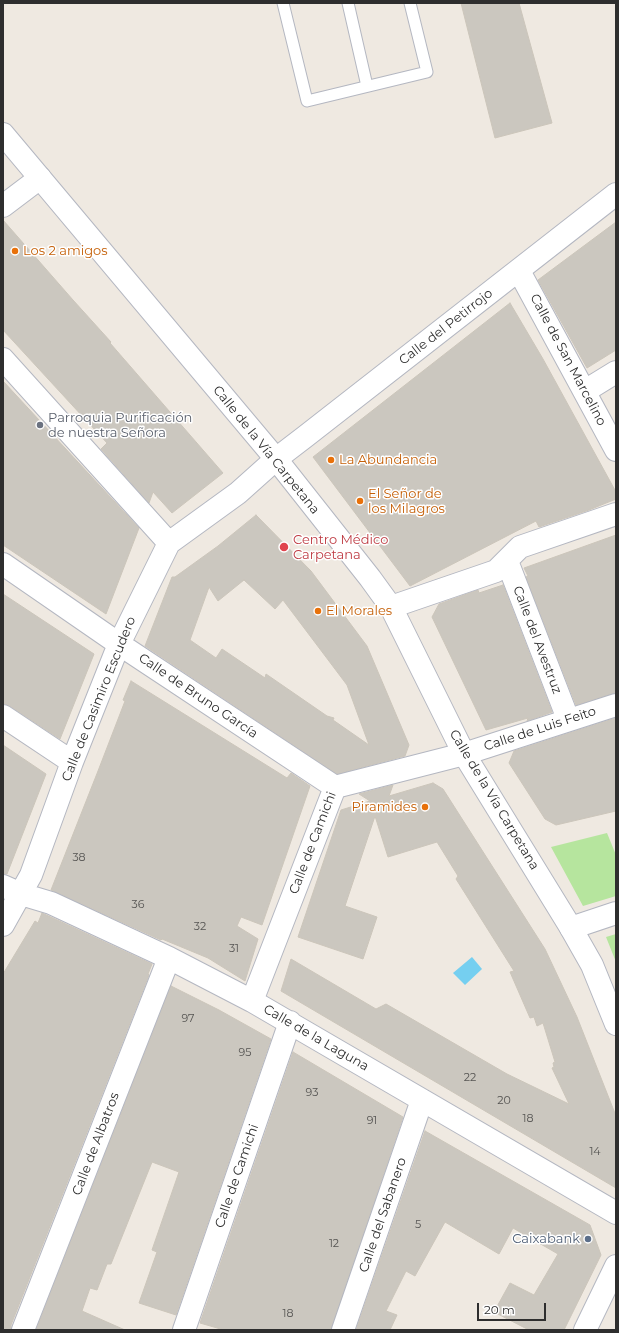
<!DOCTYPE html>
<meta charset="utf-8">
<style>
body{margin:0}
#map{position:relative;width:619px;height:1333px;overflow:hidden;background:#efe9e1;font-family:Montserrat,sans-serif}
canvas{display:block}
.frame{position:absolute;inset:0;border:4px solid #2e2e2e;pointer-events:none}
.scale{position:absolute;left:477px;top:1303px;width:69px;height:18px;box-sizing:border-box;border:2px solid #2e2e2e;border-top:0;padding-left:5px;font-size:12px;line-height:14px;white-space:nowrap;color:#2e2e2e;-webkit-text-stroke:3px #fff;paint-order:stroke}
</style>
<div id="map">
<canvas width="619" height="1333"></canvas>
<div class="frame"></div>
<div class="scale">20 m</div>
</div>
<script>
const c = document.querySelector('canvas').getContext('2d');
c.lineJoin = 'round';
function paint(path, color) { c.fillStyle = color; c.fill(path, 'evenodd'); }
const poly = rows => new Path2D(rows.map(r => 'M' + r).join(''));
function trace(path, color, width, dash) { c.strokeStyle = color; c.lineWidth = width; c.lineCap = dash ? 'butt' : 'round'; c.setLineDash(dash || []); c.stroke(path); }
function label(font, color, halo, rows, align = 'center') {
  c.font = font + ' Montserrat,sans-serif'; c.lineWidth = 3; c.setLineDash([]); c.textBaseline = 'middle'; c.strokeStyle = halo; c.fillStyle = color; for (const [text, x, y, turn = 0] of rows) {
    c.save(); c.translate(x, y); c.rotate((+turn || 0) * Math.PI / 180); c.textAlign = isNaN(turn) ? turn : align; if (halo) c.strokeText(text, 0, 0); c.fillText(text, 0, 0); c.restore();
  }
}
paint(poly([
 [607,833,616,855,616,896,583,906,551,847],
 [616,934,616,962,606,937]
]), '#b6e59e');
paint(poly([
 [472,957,482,969,465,985,453,973]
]), '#75cff0');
const building = poly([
 [461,3,519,3,552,123,495,138,461,3],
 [3,220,73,300,111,342,110,343,223,473,172,513,153,492,149,503,101,449,107,443,3,330,3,220],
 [616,222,616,350,587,368,538,280,616,222],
 [510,303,543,359,616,492,616,499,589,510,539,527,536,521,410,586,313,457,510,303],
 [3,381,139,528,106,614,3,545,3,381],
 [256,515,311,571,367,646,409,745,405,756,337,774,145,646,172,577,175,577,218,546,256,515],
 [244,580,275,609,283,600,347,685,369,745,333,720,334,718,327,716,266,674,265,678,222,649,216,658,190,640,209,587,218,601,244,580],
 [616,535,616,693,576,705,526,577,528,576,524,568,616,535],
 [503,585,552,712,527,721,528,718,486,730,432,617,439,604,478,590,479,593,503,585],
 [3,594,94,654,60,739,10,706,3,703,3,594],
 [131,681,287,778,291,773,310,786,262,925,241,917,237,926,258,939,245,981,208,958,162,939,161,940,51,890,98,771,125,701,123,700,131,681],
 [616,718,616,811,556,825,545,819,509,763,514,751,616,718],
 [3,745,46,774,7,874,3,874,3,745],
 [433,783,443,789,545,949,577,1017,616,1116,616,1188,281,991,291,959,376,1009,386,1004,507,1074,569,1104,552,1068,554,1067,553,1063,555,1062,543,1023,537,1026,534,1017,530,1018,510,972,514,971,456,879,458,876,437,842,388,857,375,816,345,906,377,917,363,959,298,937,341,810,370,801,359,794,393,785,389,796,433,783],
 [42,913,152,964,148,974,149,975,11,1325,11,1330,3,1330,3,974,35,921,38,923,42,913],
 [171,986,219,1010,271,1039,176,1315,139,1303,157,1252,152,1250,179,1172,152,1162,111,1264,107,1264,97,1290,90,1288,82,1311,125,1330,36,1330,171,986],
 [293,1052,403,1117,331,1330,224,1330,200,1323,293,1052],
 [425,1131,590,1225,601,1255,564,1330,529,1330,494,1312,510,1283,534,1295,558,1254,513,1228,499,1254,445,1222,415,1276,406,1271,386,1311,397,1315,390,1330,356,1330,425,1131]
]);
paint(building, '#cbc7bf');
trace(building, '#cbc5ba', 1);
const lane = poly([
 [283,3,307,101,427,72,410,3],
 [348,3,367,86]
]);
const street = poly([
 [3,206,40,178],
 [519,271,616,450],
 [3,359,169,543],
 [585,391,616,372],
 [507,561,568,719],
 [3,564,119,644,335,787],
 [391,607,496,571,520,547,616,514],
 [3,716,72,762],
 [3,886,21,894,51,903,169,958,252,1001,616,1213],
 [3,925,31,875,72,762,119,644,169,543,238,493,276,459,306,436,616,194],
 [571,928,616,913],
 [252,1001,335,787,464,754,616,705],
 [23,1330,169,958],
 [184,1330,290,1022],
 [343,1330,422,1100],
 [585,1330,616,1266]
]);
const secondary = poly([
 [3,134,276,459,370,578,391,607,464,754,571,928,592,965,616,1024]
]);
trace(lane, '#b4b7c1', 13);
trace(street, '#b4b7c1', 24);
trace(secondary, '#b4b7c1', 24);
trace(lane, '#fff', 11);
trace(street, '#fff', 22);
trace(secondary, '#fff', 22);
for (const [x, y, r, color] of [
 [15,251,4,"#e8710a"],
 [40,425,4,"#6b7280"],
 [331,460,4,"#e8710a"],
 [360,501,4,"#e8710a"],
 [284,547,5,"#e0444e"],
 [318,611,4,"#e8710a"],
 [425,807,4,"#e8710a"],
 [588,1239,4,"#5c6f8a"]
]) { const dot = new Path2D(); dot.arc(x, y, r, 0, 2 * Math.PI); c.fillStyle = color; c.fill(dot); trace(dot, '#fff', 1.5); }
label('11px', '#555452', null, [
 ["38",79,858],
 ["36",138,905],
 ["32",200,927],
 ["31",234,949],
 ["97",188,1019],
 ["95",245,1053],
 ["22",470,1078],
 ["93",312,1093],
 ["20",504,1101],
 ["18",528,1119],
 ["91",372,1121],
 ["14",595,1152],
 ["5",418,1225],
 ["12",334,1244],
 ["18",288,1314]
]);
label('13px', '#c56008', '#fff', [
 ["Los 2 amigos",23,251],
 ["La Abundancia",339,460],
 ["El Señor de",368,494],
 ["los Milagros",368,509],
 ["El Morales",326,611],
 ["Piramides",417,807,"right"]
], 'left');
label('13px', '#2e2e2e', '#fff', [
 ["Calle del Petirrojo",446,327,-38],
 ["Calle de San Marcelino",568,360,62],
 ["Calle de la Vía Carpetana",266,450,51],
 ["Calle del Avestruz",537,640,69],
 ["Calle de Bruno García",198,696,34],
 ["Calle de Casimiro Escudero",99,699,-68],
 ["Calle de Luis Feito",540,729,-18],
 ["Calle de la Vía Carpetana",494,800,59],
 ["Calle de Camichi",313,843,-69],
 ["Calle de la Laguna",316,1038,30],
 ["Calle de Albatros",96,1144,-69],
 ["Calle de Camichi",237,1176,-71],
 ["Calle del Sabanero",383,1215,-71]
]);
label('13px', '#5b616d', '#fff', [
 ["Parroquia Purificación",48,418],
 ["de nuestra Señora",48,433]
], 'left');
label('13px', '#be3a42', '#fff', [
 ["Centro Médico",293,540],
 ["Carpetana",293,555]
], 'left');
label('13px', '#4e5e75', '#fff', [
 ["Caixabank",580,1239]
], 'right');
</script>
